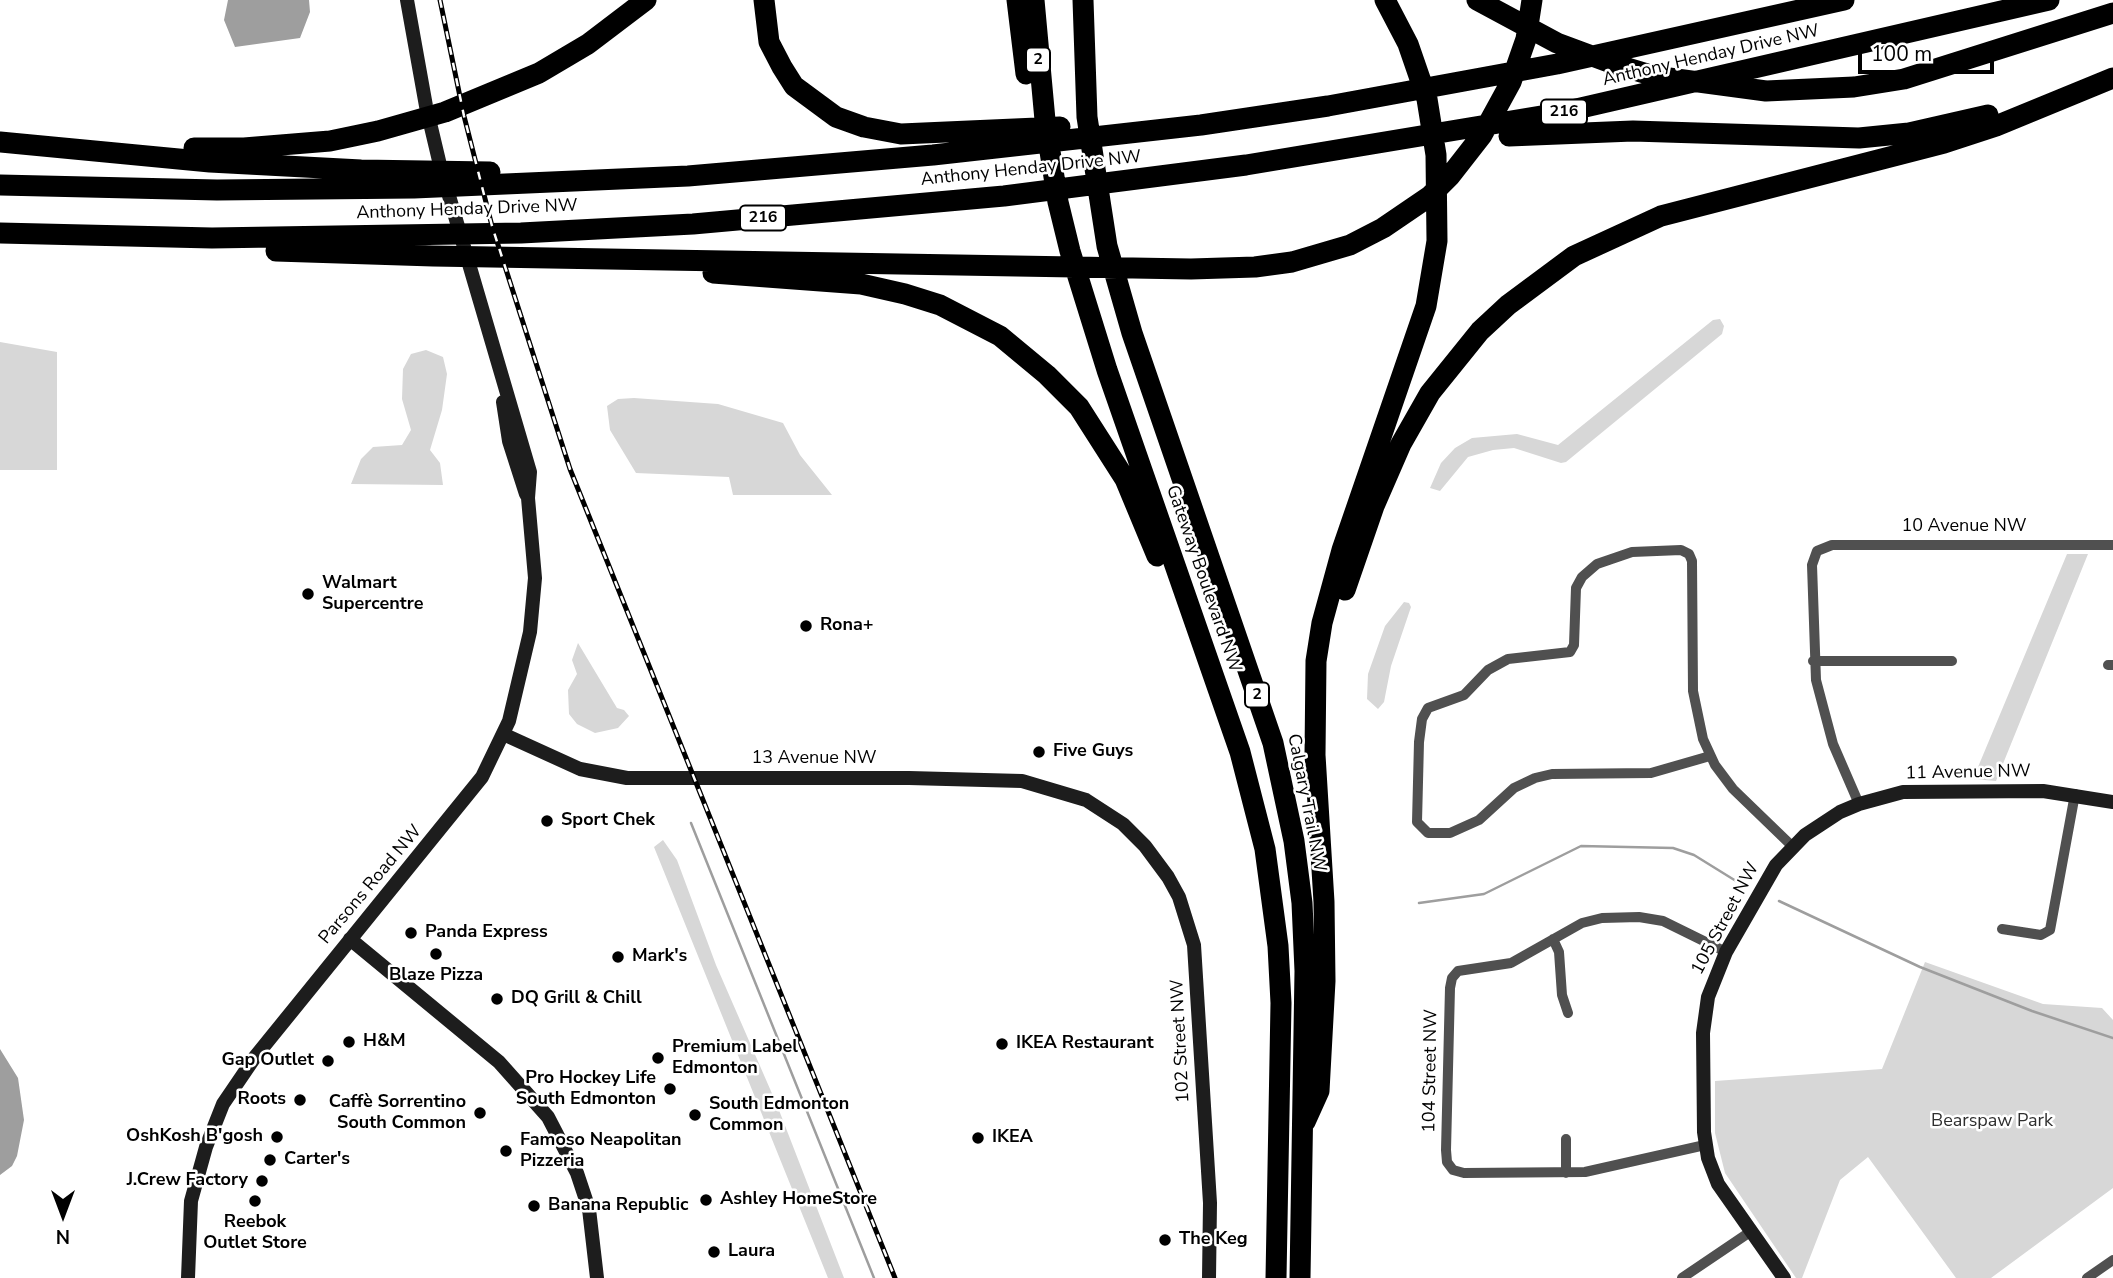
<!DOCTYPE html>
<meta charset="utf-8">
<style>
body{margin:0}
#map{position:relative;width:2113px;height:1278px;overflow:hidden;background:#fff;font-family:"Nunito Sans",sans-serif}
canvas{display:block}
.north{position:absolute;left:28px;top:1180px;width:70px;height:70px;-webkit-text-stroke:5px #fff;paint-order:stroke;rotate:180deg;font-size:19px;font-weight:700;line-height:28px;text-align:center;color:#000}
.north::after{content:'';display:block;margin:auto;width:24px;height:32px;background:#000;clip-path:polygon(50% 0,100% 100%,50% 72%,0 100%)}
.scale{position:absolute;left:1858px;top:42px;width:136px;height:32px;box-sizing:border-box;border:4px solid #000;border-top:0;padding-left:9px;font-size:21px;line-height:24px;white-space:nowrap;color:#000;-webkit-text-stroke:5px #fff;paint-order:stroke}
</style>
<div id="map">
<canvas width="2113" height="1278"></canvas>
<div class="north">N</div>
<div class="scale">100 m</div>
</div>
<script>
const c = document.querySelector('canvas').getContext('2d');
c.lineJoin = 'round';
function paint(path, color) { c.fillStyle = color; c.fill(path, 'evenodd'); }
const poly = rows => new Path2D(rows.map(r => 'M' + r).join(''));
function trace(path, color, width, dash) { c.strokeStyle = color; c.lineWidth = width; c.lineCap = dash ? 'butt' : 'round'; c.setLineDash(dash || []); c.stroke(path); }
function label(font, color, halo, rows, align = 'center') {
  c.font = font + ' "Nunito Sans",sans-serif'; c.lineWidth = 5; c.setLineDash([]); c.textBaseline = 'middle'; c.strokeStyle = halo; c.fillStyle = color; for (const [text, x, y, turn = 0] of rows) {
    c.save(); c.translate(x, y); c.rotate((+turn || 0) * Math.PI / 180); c.textAlign = isNaN(turn) ? turn : align; if (halo) c.strokeText(text, 0, 0); c.fillText(text, 0, 0); c.restore();
  }
}
paint(poly([
 [1720,319,1724,326,1722,334,1566,462,1561,463,1514,448,1493,450,1468,457,1440,491,1430,488,1441,463,1455,448,1472,438,1517,434,1558,445,1713,320],
 [0,342,57,352,57,470,0,470],
 [426,350,443,357,447,374,442,410,430,450,440,463,443,485,351,484,361,459,373,447,402,445,411,430,402,399,403,369,411,354],
 [634,398,718,404,783,423,800,455,832,495,733,495,729,477,636,473,610,430,607,406,618,399],
 [2067,554,2088,554,1996,781,1973,779],
 [1404,602,1409,603,1411,607,1391,666,1384,702,1378,709,1367,699,1368,674,1385,626],
 [578,643,617,708,624,710,629,716,618,728,595,733,577,724,569,714,568,690,577,674,572,660],
 [663,840,677,860,716,965,777,1105,844,1278,828,1278,654,847],
 [1925,962,2043,1004,2102,1008,2113,1020,2113,1188,1991,1278,1956,1278,1868,1157,1840,1180,1802,1278,1796,1278,1725,1173,1715,1133,1715,1081,1882,1069]
]), '#d7d7d7');
paint(poly([
 [228,0,309,0,310,12,300,38,235,47,224,20],
 [0,1049,18,1078,24,1120,17,1156,12,1166,0,1175]
]), '#9e9e9e');
trace(poly([
 [691,823,874,1278],
 [1779,901,1920,967,2032,1011,2113,1038],
 [1419,903,1484,894,1581,846,1673,848,1694,855,1736,881]
]), '#9e9e9e', 2.5);
trace(poly([
 [1813,661,1952,661],
 [2108,665,2113,665],
 [1710,756,1651,773,1552,774,1535,778,1514,788,1479,820,1450,833,1428,833,1417,822,1419,742,1422,719,1428,708,1464,695,1488,670,1508,659,1570,652,1574,645,1576,588,1582,577,1597,564,1632,552,1681,550,1689,554,1692,561,1693,691,1703,739,1715,765,1733,789,1792,846],
 [1859,804,1833,744,1816,680,1812,565,1817,551,1832,545,2113,545],
 [2002,929,2041,935,2050,930,2075,794],
 [1553,939,1559,952,1562,995,1568,1013],
 [1566,1139,1566,1173],
 [1705,1145,1585,1172,1464,1173,1453,1170,1447,1162,1446,1150,1450,988,1452,978,1458,971,1511,963,1582,923,1602,918,1639,917,1663,921,1726,952],
 [1682,1278,1750,1232],
 [2087,1278,2113,1260]
]), '#505050', 10);
trace(poly([
 [503,402,509,441,526,494],
 [503,734,580,769,627,778,909,778,1022,781,1086,800,1123,824,1145,846,1168,877,1179,897,1194,945,1210,1203,1209,1278],
 [350,939,499,1062,548,1117,577,1173,589,1209,597,1278],
 [188,1278,191,1201,206,1147,223,1104,255,1057,482,777,509,721,530,632,535,578,528,498,530,472,440,165,426,106,407,0],
 [1784,1278,1718,1184,1708,1158,1704,1132,1703,1033,1708,997,1726,952,1776,865,1805,835,1840,812,1859,804,1903,792,2043,791,2113,802]
]), '#1d1d1d', 14);
trace(poly([
 [764,0,769,42,782,67,794,86,836,117,864,127,901,134,1060,127],
 [1017,0,1026,74],
 [1034,0,1045,120,1058,202,1070,251,1107,370,1240,752,1265,849,1278,946,1281,1003,1276,1278],
 [1083,0,1087,117,1107,246,1132,333,1273,743,1294,841,1302,903,1305,971,1300,1278],
 [1477,0,1557,43,1611,63,1654,76,1766,91,1854,87,1904,79,2113,13],
 [1509,136,1633,131,1859,138,1909,133,1988,115],
 [0,142,210,162,361,170,490,172],
 [194,148,244,148,330,141,378,131,445,112,539,73,588,44,646,0],
 [0,185,217,190,414,188,688,176,933,155,1201,125,1328,106,1557,64,1844,0],
 [0,233,212,238,521,233,693,224,1004,196,1246,165,1559,113,2049,0],
 [276,251,433,256,1191,269,1255,267,1292,262,1350,245,1383,228,1430,196,1450,176,1482,135,1511,82,1526,39,1532,0],
 [713,273,861,284,905,294,940,305,1000,336,1047,375,1079,407,1125,479,1157,556],
 [1345,590,1374,506,1401,444,1430,393,1480,331,1508,305,1574,256,1661,216,1944,143,1996,126,2113,78],
 [1305,1122,1319,1091,1325,981,1324,902,1315,755,1316,661,1322,623,1342,550,1426,306,1437,241,1436,155,1427,99,1408,44,1385,0]
]), '#000', 21);
const rail = poly([
 [440,0,464,116,492,226,570,469,895,1278]
]);
trace(rail, '#000', 5);
trace(rail, '#fff', 2.5, [8]);
for (const [x, y, r, color] of [
 [308,594,7,"#000"],
 [806,626,7,"#000"],
 [1039,752,7,"#000"],
 [547,821,7,"#000"],
 [411,933,7,"#000"],
 [436,954,7,"#000"],
 [618,957,7,"#000"],
 [497,999,7,"#000"],
 [349,1042,7,"#000"],
 [1002,1044,7,"#000"],
 [658,1058,7,"#000"],
 [328,1061,7,"#000"],
 [670,1089,7,"#000"],
 [300,1100,7,"#000"],
 [480,1113,7,"#000"],
 [695,1115,7,"#000"],
 [277,1137,7,"#000"],
 [978,1138,7,"#000"],
 [506,1151,7,"#000"],
 [270,1160,7,"#000"],
 [262,1181,7,"#000"],
 [706,1200,7,"#000"],
 [255,1201,7,"#000"],
 [534,1206,7,"#000"],
 [1165,1240,7,"#000"],
 [714,1252,7,"#000"]
]) { const dot = new Path2D(); dot.arc(x, y, r, 0, 2 * Math.PI); c.fillStyle = color; c.fill(dot); trace(dot, '#fff', 2.5); }
for (const [x, y, w] of [
 [1038,60,24],
 [1564,112,46],
 [763,218,46],
 [1257,695,24]
]) { const box = new Path2D(); box.roundRect(x - w / 2, y - 12.5, w, 25, 5); c.fillStyle = '#fff'; c.fill(box); trace(box, '#000', 2); }
label('bold 16px', '#000', null, [
 ["2",1038,60],
 ["216",1564,112],
 ["216",763,218],
 ["2",1257,695]
]);
label('18px', '#000', '#fff', [
 ["Anthony Henday Drive NW",1711,56,-13],
 ["Anthony Henday Drive NW",1031,169,-6],
 ["Anthony Henday Drive NW",467,210,-2],
 ["10 Avenue NW",1964,527],
 ["Gateway Boulevard NW",1203,579,71],
 ["13 Avenue NW",814,759],
 ["11 Avenue NW",1968,773,-1],
 ["Calgary Trail NW",1306,803,79],
 ["Parsons Road NW",371,885,-50],
 ["105 Street NW",1726,919,-62],
 ["102 Street NW",1181,1041,-93],
 ["104 Street NW",1431,1071,-89]
]);
label('bold 18px', '#000', '#fff', [
 ["Walmart",322,584],
 ["Supercentre",322,605],
 ["Rona+",820,626],
 ["Five Guys",1053,752],
 ["Sport Chek",561,821],
 ["Panda Express",425,933],
 ["Mark's",632,957],
 ["Blaze Pizza",436,976,"center"],
 ["DQ Grill & Chill",511,999],
 ["H&M",363,1042],
 ["IKEA Restaurant",1016,1044],
 ["Premium Label",672,1048],
 ["Edmonton",672,1069],
 ["Gap Outlet",314,1061,"right"],
 ["Pro Hockey Life",656,1079,"right"],
 ["South Edmonton",656,1100,"right"],
 ["Roots",286,1100,"right"],
 ["Caffè Sorrentino",466,1103,"right"],
 ["South Common",466,1124,"right"],
 ["South Edmonton",709,1105],
 ["Common",709,1126],
 ["OshKosh B'gosh",263,1137,"right"],
 ["IKEA",992,1138],
 ["Famoso Neapolitan",520,1141],
 ["Pizzeria",520,1162],
 ["Carter's",284,1160],
 ["J.Crew Factory",248,1181,"right"],
 ["Ashley HomeStore",720,1200],
 ["Banana Republic",548,1206],
 ["Reebok",255,1223,"center"],
 ["Outlet Store",255,1244,"center"],
 ["The Keg",1179,1240],
 ["Laura",728,1252]
], 'left');
label('18px', '#2e2e2e', '#fff', [
 ["Bearspaw Park",1992,1122]
]);
</script>
